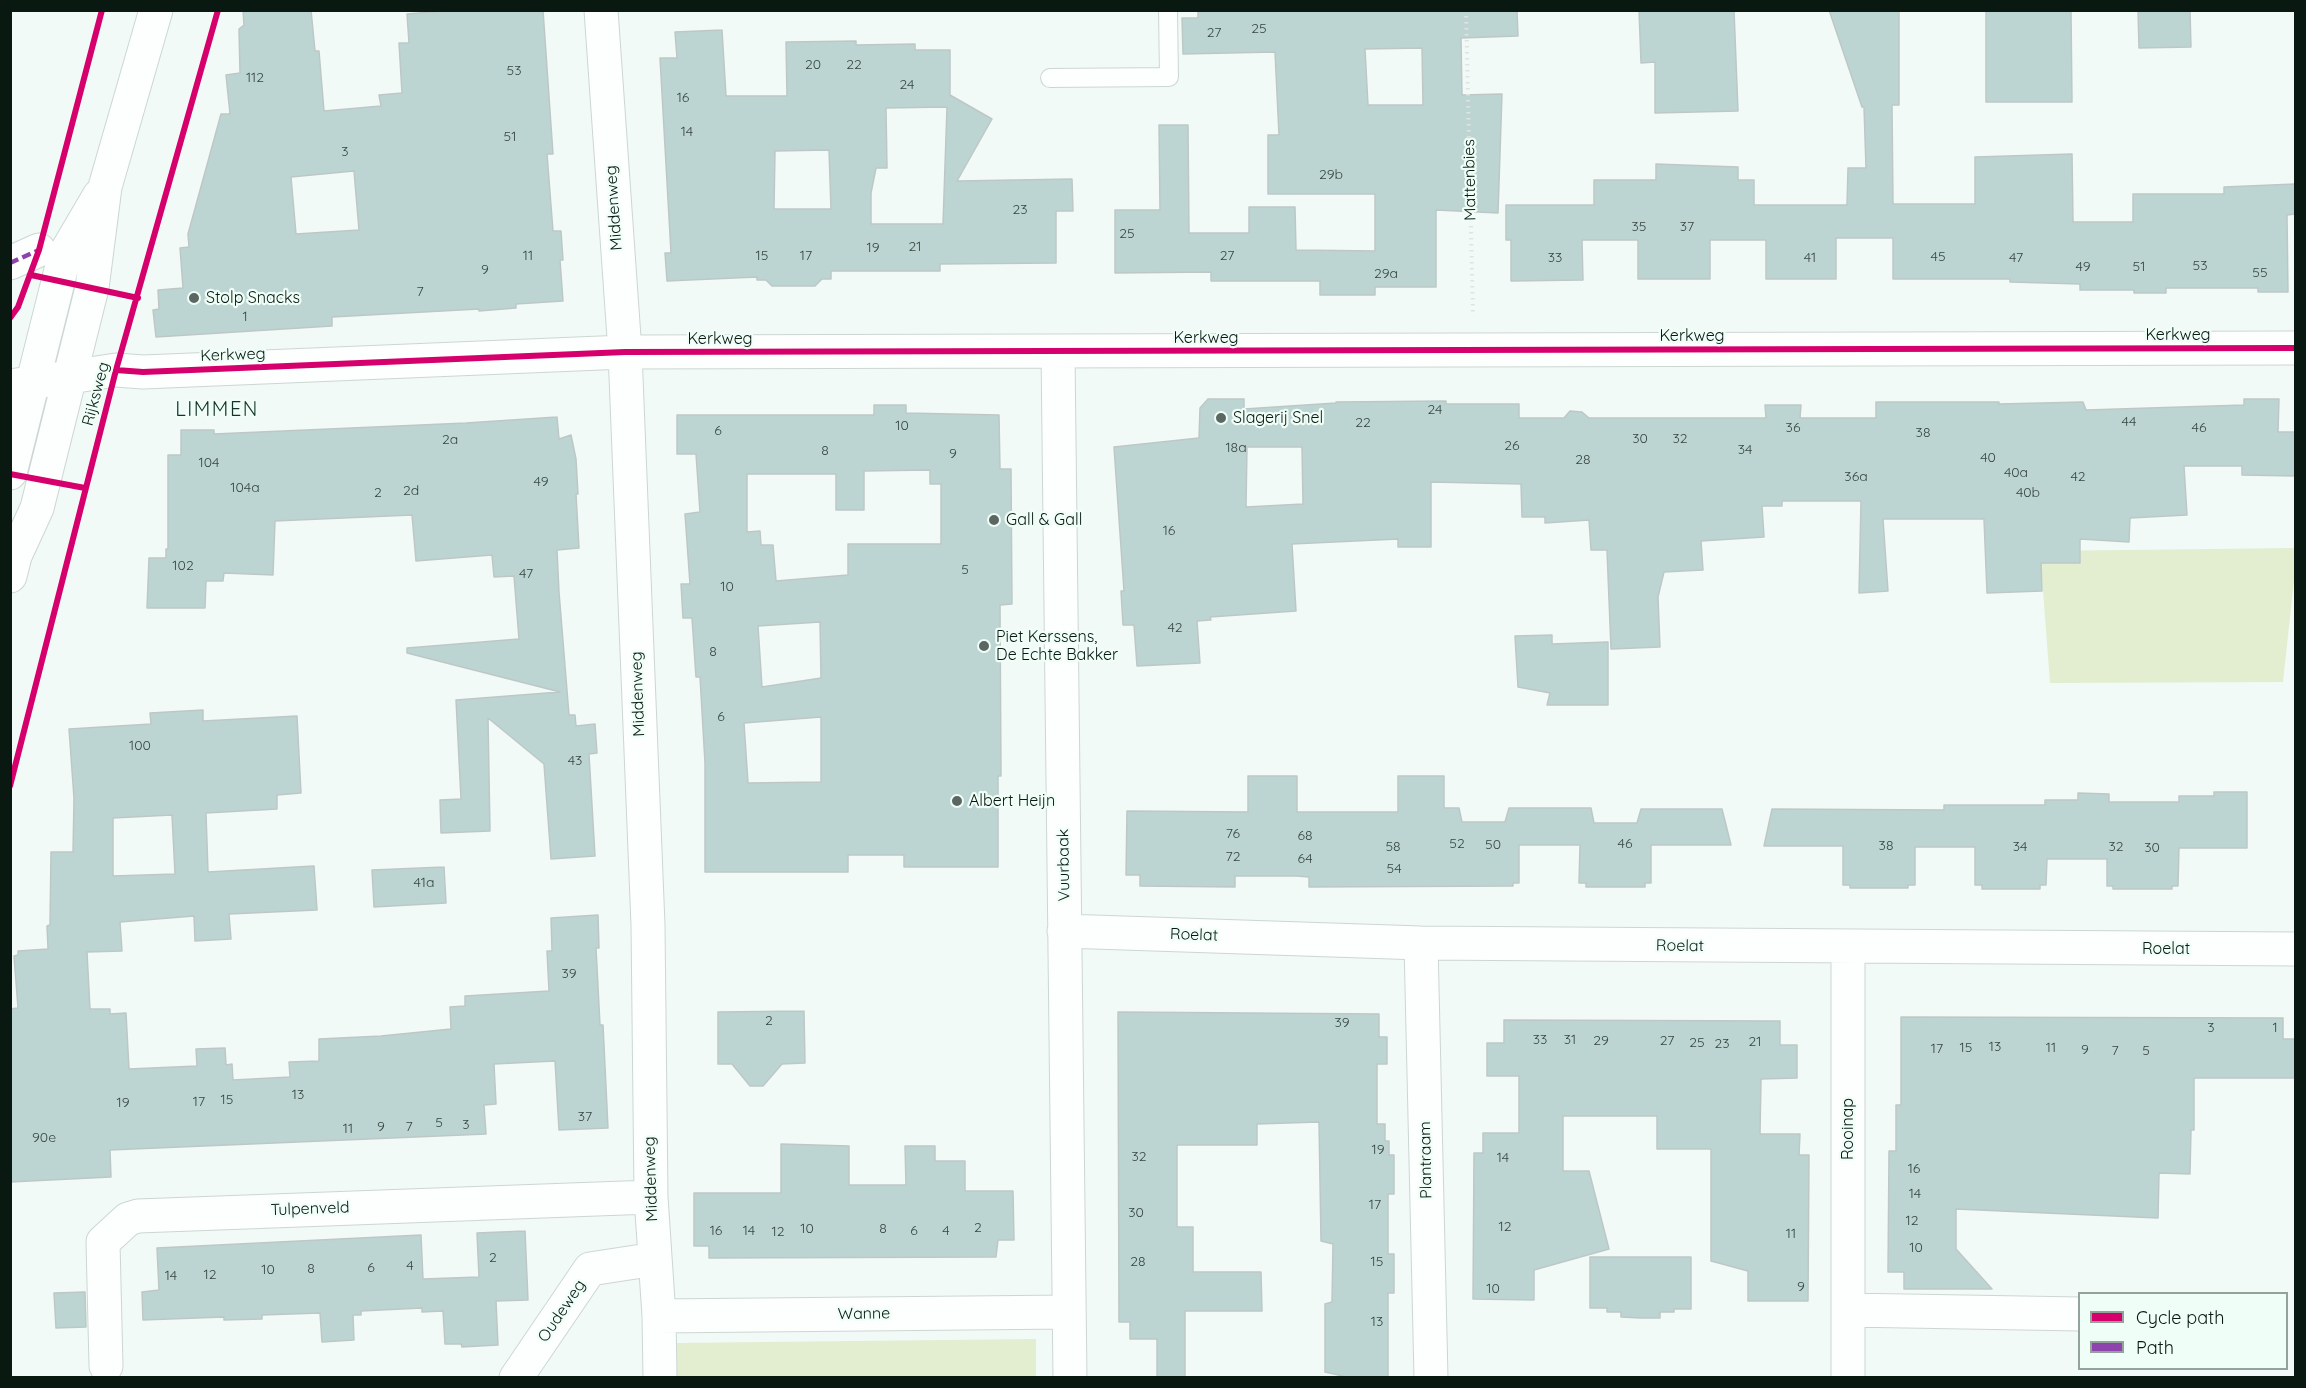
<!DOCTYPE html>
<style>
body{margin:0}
#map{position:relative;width:2306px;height:1388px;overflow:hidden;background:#f2faf7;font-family:Quicksand,sans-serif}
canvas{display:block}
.frame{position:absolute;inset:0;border:12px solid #0a1812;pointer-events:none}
.legend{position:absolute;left:2078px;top:1292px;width:210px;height:78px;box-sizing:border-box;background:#effef7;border:2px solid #93a29b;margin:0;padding:8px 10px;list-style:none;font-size:18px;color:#0a1812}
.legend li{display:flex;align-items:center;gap:12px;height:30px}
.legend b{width:30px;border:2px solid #93a29b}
</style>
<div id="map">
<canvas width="2306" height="1388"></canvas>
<div class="frame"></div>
<ul class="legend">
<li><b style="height:8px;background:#d6006c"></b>Cycle path</li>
<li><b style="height:8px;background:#8e44ad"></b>Path</li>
</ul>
</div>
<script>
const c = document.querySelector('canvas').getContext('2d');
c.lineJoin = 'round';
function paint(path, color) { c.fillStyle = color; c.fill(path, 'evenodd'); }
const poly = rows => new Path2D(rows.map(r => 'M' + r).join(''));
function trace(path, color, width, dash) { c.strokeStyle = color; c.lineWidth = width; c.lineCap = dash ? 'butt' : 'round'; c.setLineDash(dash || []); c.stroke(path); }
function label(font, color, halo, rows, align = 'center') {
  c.font = font + ' Quicksand,sans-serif'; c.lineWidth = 4.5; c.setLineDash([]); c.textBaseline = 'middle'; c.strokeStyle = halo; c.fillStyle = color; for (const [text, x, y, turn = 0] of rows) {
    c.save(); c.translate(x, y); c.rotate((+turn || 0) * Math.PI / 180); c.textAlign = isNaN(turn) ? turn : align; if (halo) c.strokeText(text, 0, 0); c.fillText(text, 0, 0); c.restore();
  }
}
paint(poly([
 [2295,548,2295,571,2283,682,2050,683,2040,551],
 [1036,1339,1036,1377,675,1377,674,1343]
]), '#e3edcf');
const building = poly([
 [243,10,311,10,315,51,319,51,324,111,381,106,379,95,402,93,399,43,409,43,407,14,454,10,543,10,553,154,547,154,553,231,561,231,563,260,560,260,563,301,516,304,516,308,479,311,479,309,332,317,332,326,156,337,153,310,159,309,158,290,183,288,180,248,189,247,188,234,221,114,230,114,226,75,240,73,239,29,244,25,243,10],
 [354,171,359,230,296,234,291,177,354,171],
 [1198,10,1517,10,1518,36,1461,38,1462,95,1502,94,1498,213,1436,210,1436,287,1375,287,1375,295,1320,295,1320,281,1211,281,1211,272,1115,273,1115,210,1160,210,1159,125,1188,125,1189,233,1249,233,1249,207,1295,207,1296,250,1375,251,1375,194,1268,194,1268,135,1279,135,1275,52,1183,54,1182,18,1198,18,1198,10],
 [1422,48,1423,105,1368,105,1365,49,1422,48],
 [1639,10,1734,10,1738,111,1655,113,1655,62,1641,63,1639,10],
 [1829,10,1899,10,1899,105,1892,105,1893,204,1975,204,1975,157,2072,154,2073,222,2133,222,2133,194,2224,194,2224,187,2295,184,2295,214,2287,215,2288,292,2258,292,2258,288,2166,288,2166,293,2134,293,2134,290,2080,290,2080,284,2010,282,2010,279,1893,279,1893,238,1836,238,1836,279,1766,279,1766,240,1710,240,1710,279,1638,279,1638,240,1582,240,1583,280,1511,281,1511,240,1506,240,1506,205,1594,205,1594,180,1656,180,1656,164,1738,167,1738,180,1754,180,1754,205,1847,205,1848,168,1866,168,1864,107,1862,107,1829,10],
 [1986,10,2071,10,2072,102,1986,102,1986,10],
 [2138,10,2190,10,2191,47,2139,48,2138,10],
 [722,30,726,96,787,96,786,42,856,41,856,45,915,44,915,50,950,50,950,95,992,119,957,181,1072,179,1073,211,1056,211,1056,263,940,264,940,271,831,271,831,279,822,279,815,286,772,286,766,280,757,280,757,277,667,281,665,253,671,253,660,58,677,58,675,32,722,30],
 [947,107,943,224,871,224,871,193,876,168,887,168,886,108,947,107],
 [829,150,831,209,774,209,775,151,829,150],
 [1208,399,1244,399,1244,409,1336,403,1336,402,1446,401,1446,404,1519,404,1519,418,1564,418,1570,411,1582,412,1589,418,1766,418,1765,405,1801,405,1800,418,1876,418,1876,402,1999,402,1999,404,2083,402,2086,410,2244,405,2244,399,2279,399,2278,432,2295,432,2295,476,2242,475,2242,466,2184,466,2187,515,2130,518,2129,542,2080,539,2080,563,2041,563,2042,591,1987,593,1984,519,1883,519,1888,591,1859,593,1861,501,1782,501,1782,506,1762,506,1764,537,1701,541,1703,570,1664,572,1658,597,1660,647,1611,649,1607,550,1591,550,1589,520,1545,523,1545,517,1522,517,1521,484,1431,482,1431,547,1398,547,1398,539,1292,544,1296,611,1210,617,1211,620,1197,621,1200,663,1137,666,1134,625,1123,625,1121,591,1124,591,1114,447,1199,438,1200,408,1208,399],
 [1247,447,1302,447,1303,504,1246,507,1247,447],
 [874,405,906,405,906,413,999,415,1000,469,1011,469,1012,604,1000,605,1001,776,998,776,998,867,904,867,904,855,848,855,848,872,705,872,705,763,700,677,696,677,692,618,683,618,681,584,690,584,685,514,700,512,696,454,677,454,677,415,874,415,874,405],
 [930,470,930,484,941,484,941,544,848,544,848,575,776,581,773,545,761,545,760,531,747,532,747,474,836,474,836,510,864,510,864,471,930,470],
 [820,622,821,678,762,687,758,626,820,622],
 [821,717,821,782,748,783,744,723,821,717],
 [557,417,559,439,571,435,576,459,578,494,576,494,579,548,557,550,559,592,569,715,575,715,576,726,595,724,597,753,589,754,595,856,551,859,544,764,488,718,490,831,441,833,440,800,461,799,456,700,560,692,407,653,407,648,519,639,514,576,494,577,492,555,416,561,412,515,275,521,273,575,224,573,223,581,206,581,205,608,147,608,149,558,166,558,166,549,168,549,168,455,181,455,181,430,214,430,214,434,466,423,557,417],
 [1552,635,1552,644,1608,642,1608,705,1547,705,1550,693,1518,687,1515,636,1552,635],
 [203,710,203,721,297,716,301,793,277,795,277,809,206,813,208,872,314,866,317,910,229,914,231,939,195,941,194,916,120,922,122,951,87,952,90,1009,110,1009,110,1014,126,1013,129,1069,197,1066,196,1049,225,1048,226,1065,232,1064,233,1080,290,1077,289,1062,319,1061,319,1039,381,1036,451,1029,450,1007,465,1006,465,996,549,991,547,951,552,951,551,918,598,915,599,948,596,948,600,1025,603,1025,608,1128,559,1130,555,1061,494,1064,496,1104,484,1105,486,1134,110,1150,111,1177,10,1182,10,1009,18,1008,14,956,18,955,18,951,48,949,47,926,50,925,51,852,73,852,74,798,69,729,151,724,150,713,203,710],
 [172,815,175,874,113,876,113,818,172,815],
 [1248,776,1297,776,1297,812,1398,812,1398,776,1444,776,1444,808,1459,808,1462,822,1505,822,1509,808,1591,808,1594,823,1637,823,1641,809,1722,809,1731,845,1651,845,1651,883,1645,883,1645,887,1586,887,1586,883,1579,883,1580,845,1519,845,1519,883,1513,883,1513,886,1309,887,1309,877,1296,876,1235,876,1235,887,1140,886,1140,875,1126,875,1127,811,1248,812,1248,776],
 [2214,792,2247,792,2247,848,2179,848,2178,886,2172,886,2172,889,2113,889,2113,886,2107,886,2107,859,2047,859,2046,885,2040,885,2040,889,1982,889,1982,885,1975,885,1975,847,1915,847,1915,885,1908,885,1908,888,1850,888,1850,885,1843,885,1843,846,1764,846,1772,809,1944,810,1944,805,2045,805,2045,800,2078,800,2078,793,2109,794,2109,802,2179,802,2179,796,2214,796,2214,792],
 [444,867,446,903,374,907,372,870,444,867],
 [804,1011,805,1063,782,1064,763,1086,750,1086,732,1064,718,1064,718,1012,804,1011],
 [1118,1012,1379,1014,1379,1037,1387,1037,1387,1064,1377,1064,1377,1124,1385,1124,1385,1141,1389,1141,1389,1155,1394,1155,1394,1194,1388,1194,1388,1254,1394,1254,1394,1293,1388,1293,1388,1377,1347,1377,1325,1372,1325,1304,1332,1302,1333,1244,1321,1241,1319,1122,1257,1124,1257,1145,1177,1145,1177,1227,1193,1227,1193,1272,1261,1272,1262,1311,1185,1311,1185,1377,1157,1377,1157,1339,1130,1339,1130,1322,1119,1322,1118,1012],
 [1901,1017,2283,1018,2283,1039,2295,1039,2295,1078,2194,1078,2194,1130,2191,1130,2190,1174,2159,1173,2158,1218,1956,1209,1956,1249,1992,1289,1904,1289,1904,1272,1888,1272,1889,1151,1896,1151,1896,1105,1901,1105,1901,1017],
 [1504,1020,1780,1021,1780,1045,1797,1045,1797,1078,1761,1079,1760,1134,1800,1134,1799,1155,1809,1155,1808,1301,1748,1301,1748,1271,1711,1261,1711,1149,1657,1149,1657,1116,1563,1116,1563,1171,1589,1171,1609,1249,1534,1270,1534,1300,1473,1299,1474,1153,1483,1153,1483,1133,1519,1133,1519,1076,1487,1076,1487,1043,1504,1043,1504,1020],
 [781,1144,849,1146,849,1185,906,1185,905,1146,935,1146,935,1161,965,1161,965,1191,1013,1191,1014,1240,998,1240,996,1257,709,1258,709,1246,694,1246,694,1193,781,1193,781,1144],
 [525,1231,528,1300,496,1301,498,1345,462,1347,461,1344,445,1344,443,1311,422,1312,422,1308,361,1311,361,1315,353,1315,354,1340,322,1342,320,1313,262,1315,262,1319,224,1320,224,1317,143,1320,142,1292,159,1290,157,1248,421,1235,423,1279,479,1277,477,1233,525,1231],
 [1590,1257,1691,1257,1691,1309,1674,1309,1674,1312,1660,1312,1660,1318,1640,1318,1621,1317,1621,1312,1607,1312,1607,1308,1590,1308,1590,1257],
 [85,1292,86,1327,56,1328,54,1293,85,1292]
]);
paint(building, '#bdd5d2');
trace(building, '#bdc8c6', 1.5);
const lane = poly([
 [1050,78,1169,77,1168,10]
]);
const street = poly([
 [601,10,625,352,648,925,651,1197,659,1316,660,1378],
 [10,263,39,250],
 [1058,352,1070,1378],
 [10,386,116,370,143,372,625,352,2296,348],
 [1064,931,1421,943,2296,949],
 [1421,943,1431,1378],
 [1848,1310,2080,1314],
 [659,1316,1069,1312],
 [106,1366,103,1242,128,1219,138,1216,651,1197],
 [516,1378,590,1269,655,1259],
 [1848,1378,1848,948]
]);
const primary = poly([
 [10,473,65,254,99,196],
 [10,576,15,556,37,508,92,288,105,187,156,10]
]);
trace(lane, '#ccd7d2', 20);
trace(street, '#ccd7d2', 35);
trace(primary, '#ccd7d2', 35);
trace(poly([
 [1466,10,1473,316]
]), '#e0e3e2', 4, [1.5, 4.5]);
trace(lane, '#fdfefe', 18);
trace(street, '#fdfefe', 33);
trace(primary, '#fdfefe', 33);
trace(poly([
 [10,263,39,250]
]), '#8e44ad', 4.5, [9, 4.5]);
trace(poly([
 [31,275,138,298],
 [10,318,18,307,39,250,102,10],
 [116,370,143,372,625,352,2296,348],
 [10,474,85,488],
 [10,786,116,370,218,10]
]), '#d6006c', 6);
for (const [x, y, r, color] of [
 [194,298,6,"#5b6762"],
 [1221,418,6,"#5b6762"],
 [994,520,6,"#5b6762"],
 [984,646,6,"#5b6762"],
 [957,801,6,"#5b6762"]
]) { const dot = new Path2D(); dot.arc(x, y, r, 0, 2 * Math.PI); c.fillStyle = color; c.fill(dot); trace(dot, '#effef7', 2); }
label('14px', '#374742', null, [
 ["25",1259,29],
 ["27",1214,33],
 ["20",813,65],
 ["22",854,65],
 ["53",514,71],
 ["112",255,78],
 ["24",907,85],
 ["16",683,98],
 ["14",687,132],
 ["51",510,137],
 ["3",345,152],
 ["29b",1331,175],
 ["23",1020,210],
 ["35",1639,227],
 ["37",1687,227],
 ["25",1127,234],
 ["21",915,247],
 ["19",873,248],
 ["11",528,256],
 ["15",762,256],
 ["17",806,256],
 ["27",1227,256],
 ["45",1938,257],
 ["33",1555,258],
 ["41",1810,258],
 ["47",2016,258],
 ["53",2200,266],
 ["49",2083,267],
 ["51",2139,267],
 ["9",485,270],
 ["55",2260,273],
 ["29a",1386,274],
 ["7",420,292],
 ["1",245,317],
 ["24",1435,410],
 ["44",2129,422],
 ["22",1363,423],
 ["10",902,426],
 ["36",1793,428],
 ["46",2199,428],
 ["6",718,431],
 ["38",1923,433],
 ["30",1640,439],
 ["32",1680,439],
 ["2a",450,440],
 ["26",1512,446],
 ["18a",1236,448],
 ["34",1745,450],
 ["8",825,451],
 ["9",953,454],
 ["40",1988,458],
 ["28",1583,460],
 ["104",209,463],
 ["40a",2016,473],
 ["36a",1856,477],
 ["42",2078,477],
 ["49",541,482],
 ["104a",245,488],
 ["2d",411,491],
 ["2",378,493],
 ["40b",2028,493],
 ["16",1169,531],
 ["102",183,566],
 ["5",965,570],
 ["47",526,574],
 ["10",727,587],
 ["42",1175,628],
 ["8",713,652],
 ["6",721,717],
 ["100",140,746],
 ["43",575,761],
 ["76",1233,834],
 ["68",1305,836],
 ["52",1457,844],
 ["46",1625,844],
 ["50",1493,845],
 ["38",1886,846],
 ["58",1393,847],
 ["34",2020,847],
 ["32",2116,847],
 ["30",2152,848],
 ["72",1233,857],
 ["64",1305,859],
 ["54",1394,869],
 ["41a",424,883],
 ["39",569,974],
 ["2",769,1021],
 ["39",1342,1023],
 ["3",2211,1028],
 ["1",2275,1028],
 ["33",1540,1040],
 ["31",1570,1040],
 ["29",1601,1041],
 ["27",1667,1041],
 ["21",1755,1042],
 ["25",1697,1043],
 ["23",1722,1044],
 ["13",1995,1047],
 ["15",1966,1048],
 ["11",2051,1048],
 ["17",1937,1049],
 ["9",2085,1050],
 ["7",2115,1051],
 ["5",2146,1051],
 ["13",298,1095],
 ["15",227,1100],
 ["17",199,1102],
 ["19",123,1103],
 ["37",585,1117],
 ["5",439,1123],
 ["3",466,1125],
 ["9",381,1127],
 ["7",409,1127],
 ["11",348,1129],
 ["90e",44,1138],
 ["19",1378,1150],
 ["32",1139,1157],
 ["14",1503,1158],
 ["16",1914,1169],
 ["14",1915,1194],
 ["17",1375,1205],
 ["30",1136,1213],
 ["12",1912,1221],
 ["12",1505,1227],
 ["2",978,1228],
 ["10",807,1229],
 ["8",883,1229],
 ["16",716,1231],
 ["14",749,1231],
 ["6",914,1231],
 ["4",946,1231],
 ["12",778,1232],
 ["11",1791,1234],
 ["10",1916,1248],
 ["2",493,1258],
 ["28",1138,1262],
 ["15",1377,1262],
 ["4",410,1266],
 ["6",371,1268],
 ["8",311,1269],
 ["10",268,1270],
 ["12",210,1275],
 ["14",171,1276],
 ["9",1801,1287],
 ["10",1493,1289],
 ["13",1377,1322]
]);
label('16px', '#0a1812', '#effef7', [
 ["Mattenbies",1470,180,-91],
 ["Middenweg",614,208,-94],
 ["Kerkweg",2178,335],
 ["Kerkweg",1692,336],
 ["Kerkweg",1206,338],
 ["Kerkweg",720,339],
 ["Kerkweg",233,355,-2],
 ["Rijksweg",96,394,-75],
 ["Middenweg",638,694,-92],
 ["Vuurbaak",1064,865,-91],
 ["Roelat",1194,935,2],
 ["Roelat",1680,946,1],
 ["Roelat",2166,949],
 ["Rooinap",1848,1129,-90],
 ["Plantraam",1426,1160,-91],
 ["Middenweg",651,1179,-92],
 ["Tulpenveld",310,1209,-2],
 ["Oudeweg",562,1311,-56],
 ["Wanne",864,1314,-1]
]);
label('16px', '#0a1812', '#effef7', [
 ["Stolp Snacks",206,298],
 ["Slagerij Snel",1233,418],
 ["Gall & Gall",1006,520],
 ["Piet Kerssens,",996,637],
 ["De Echte Bakker",996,655],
 ["Albert Heijn",969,801]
], 'left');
c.letterSpacing = '1.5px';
label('20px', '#133427', '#effef7', [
 ["LIMMEN",217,410]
]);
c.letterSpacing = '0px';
</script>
